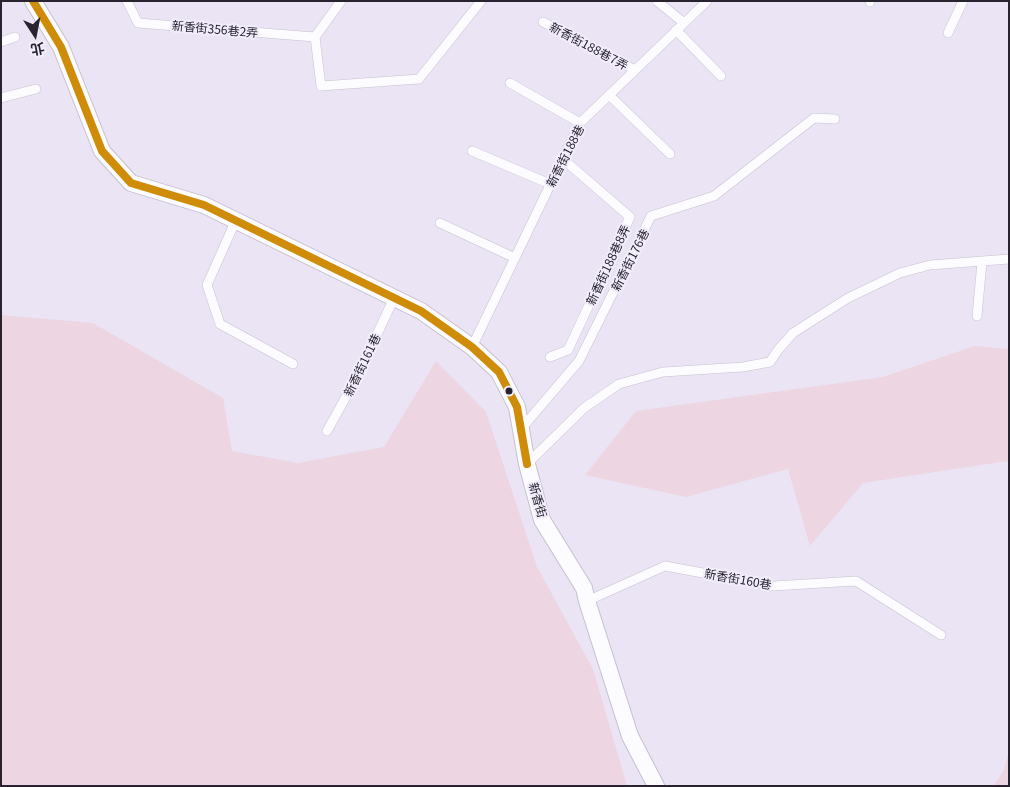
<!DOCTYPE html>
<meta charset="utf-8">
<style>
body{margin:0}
#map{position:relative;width:1010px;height:787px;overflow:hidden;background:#eae4f5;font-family:Georgia,"Noto Sans TC",serif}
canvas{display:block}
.frame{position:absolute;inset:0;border:2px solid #28232f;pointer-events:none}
.north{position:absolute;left:10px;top:10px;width:50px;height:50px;-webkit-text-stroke:4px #f2edfb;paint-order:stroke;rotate:169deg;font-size:14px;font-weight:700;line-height:20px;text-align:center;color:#28232f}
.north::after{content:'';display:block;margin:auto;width:18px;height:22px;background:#28232f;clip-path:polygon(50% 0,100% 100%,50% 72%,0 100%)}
</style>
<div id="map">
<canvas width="1010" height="787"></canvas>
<div class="frame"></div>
<div class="north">北</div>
</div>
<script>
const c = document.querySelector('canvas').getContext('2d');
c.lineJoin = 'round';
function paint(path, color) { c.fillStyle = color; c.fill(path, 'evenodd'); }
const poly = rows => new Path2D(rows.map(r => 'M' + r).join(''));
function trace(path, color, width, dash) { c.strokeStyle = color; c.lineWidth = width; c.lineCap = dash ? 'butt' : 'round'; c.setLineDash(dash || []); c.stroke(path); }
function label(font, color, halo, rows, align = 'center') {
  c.font = font + ' Georgia,"Noto Sans TC",serif'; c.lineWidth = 4; c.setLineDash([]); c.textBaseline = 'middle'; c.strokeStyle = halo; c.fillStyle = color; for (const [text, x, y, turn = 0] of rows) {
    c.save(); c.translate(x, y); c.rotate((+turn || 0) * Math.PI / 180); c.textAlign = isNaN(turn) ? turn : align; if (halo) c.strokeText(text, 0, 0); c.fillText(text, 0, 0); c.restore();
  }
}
paint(poly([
 [1,315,93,323,223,398,232,451,298,463,384,447,436,361,486,412,537,567,593,669,627,786,1,786],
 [975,346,1009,349,1009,465,1007,461,863,483,810,546,788,469,686,497,585,475,636,411,883,377],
 [1009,752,1009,786,993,786,1003,772]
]), '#edd5e1');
const service = poly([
 [127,1,138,23,315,37],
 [341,1,315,37,321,86,419,79,481,1],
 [657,1,684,23],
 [870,2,870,1],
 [543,22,635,70],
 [676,30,721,76],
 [948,33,963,1],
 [1,42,15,37],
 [510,83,580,123],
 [609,95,670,154],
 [1,98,36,89],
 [472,151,550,184],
 [236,220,207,285,220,324,293,364],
 [440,223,515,258],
 [977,316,982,262],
 [472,347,580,123,707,1],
 [550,357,568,350,630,217,563,159],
 [521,429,579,361,651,216,714,196,814,118,835,119],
 [327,431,357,377,394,298],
 [527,464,584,408,619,384,663,372,743,367,770,362,778,350,793,333,848,298,900,273,930,265,1009,259],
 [587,601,665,566,773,586,856,581,941,635]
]);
const minor = poly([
 [33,1,61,47,102,151,131,183,204,205,421,311,472,347,499,372,517,407,527,464,542,520,584,588,587,601,630,736,656,786]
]);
trace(service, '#c5c1ce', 10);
trace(minor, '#c5c1ce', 18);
trace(service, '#fcfbfe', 9);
trace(minor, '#fcfbfe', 16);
trace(poly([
 [33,1,61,47,102,151,131,183,204,205,421,311,472,347,499,372,517,407,527,464]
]), '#ce8c09', 8);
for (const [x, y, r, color] of [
 [509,391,4.5,"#28232f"]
]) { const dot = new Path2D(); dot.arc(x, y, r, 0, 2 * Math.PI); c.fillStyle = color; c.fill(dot); trace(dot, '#f2edfb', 2); }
label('12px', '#28232f', '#f2edfb', [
 ["新香街356巷2弄",215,29,5],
 ["新香街188巷7弄",589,46,28],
 ["新香街188巷",565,156,-63],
 ["新香街176巷",630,260,-63],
 ["新香街188巷8弄",608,265,-65],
 ["新香街161巷",362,365,-64],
 ["新香街",538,500,74],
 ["新香街160巷",738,579,10]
]);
</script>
